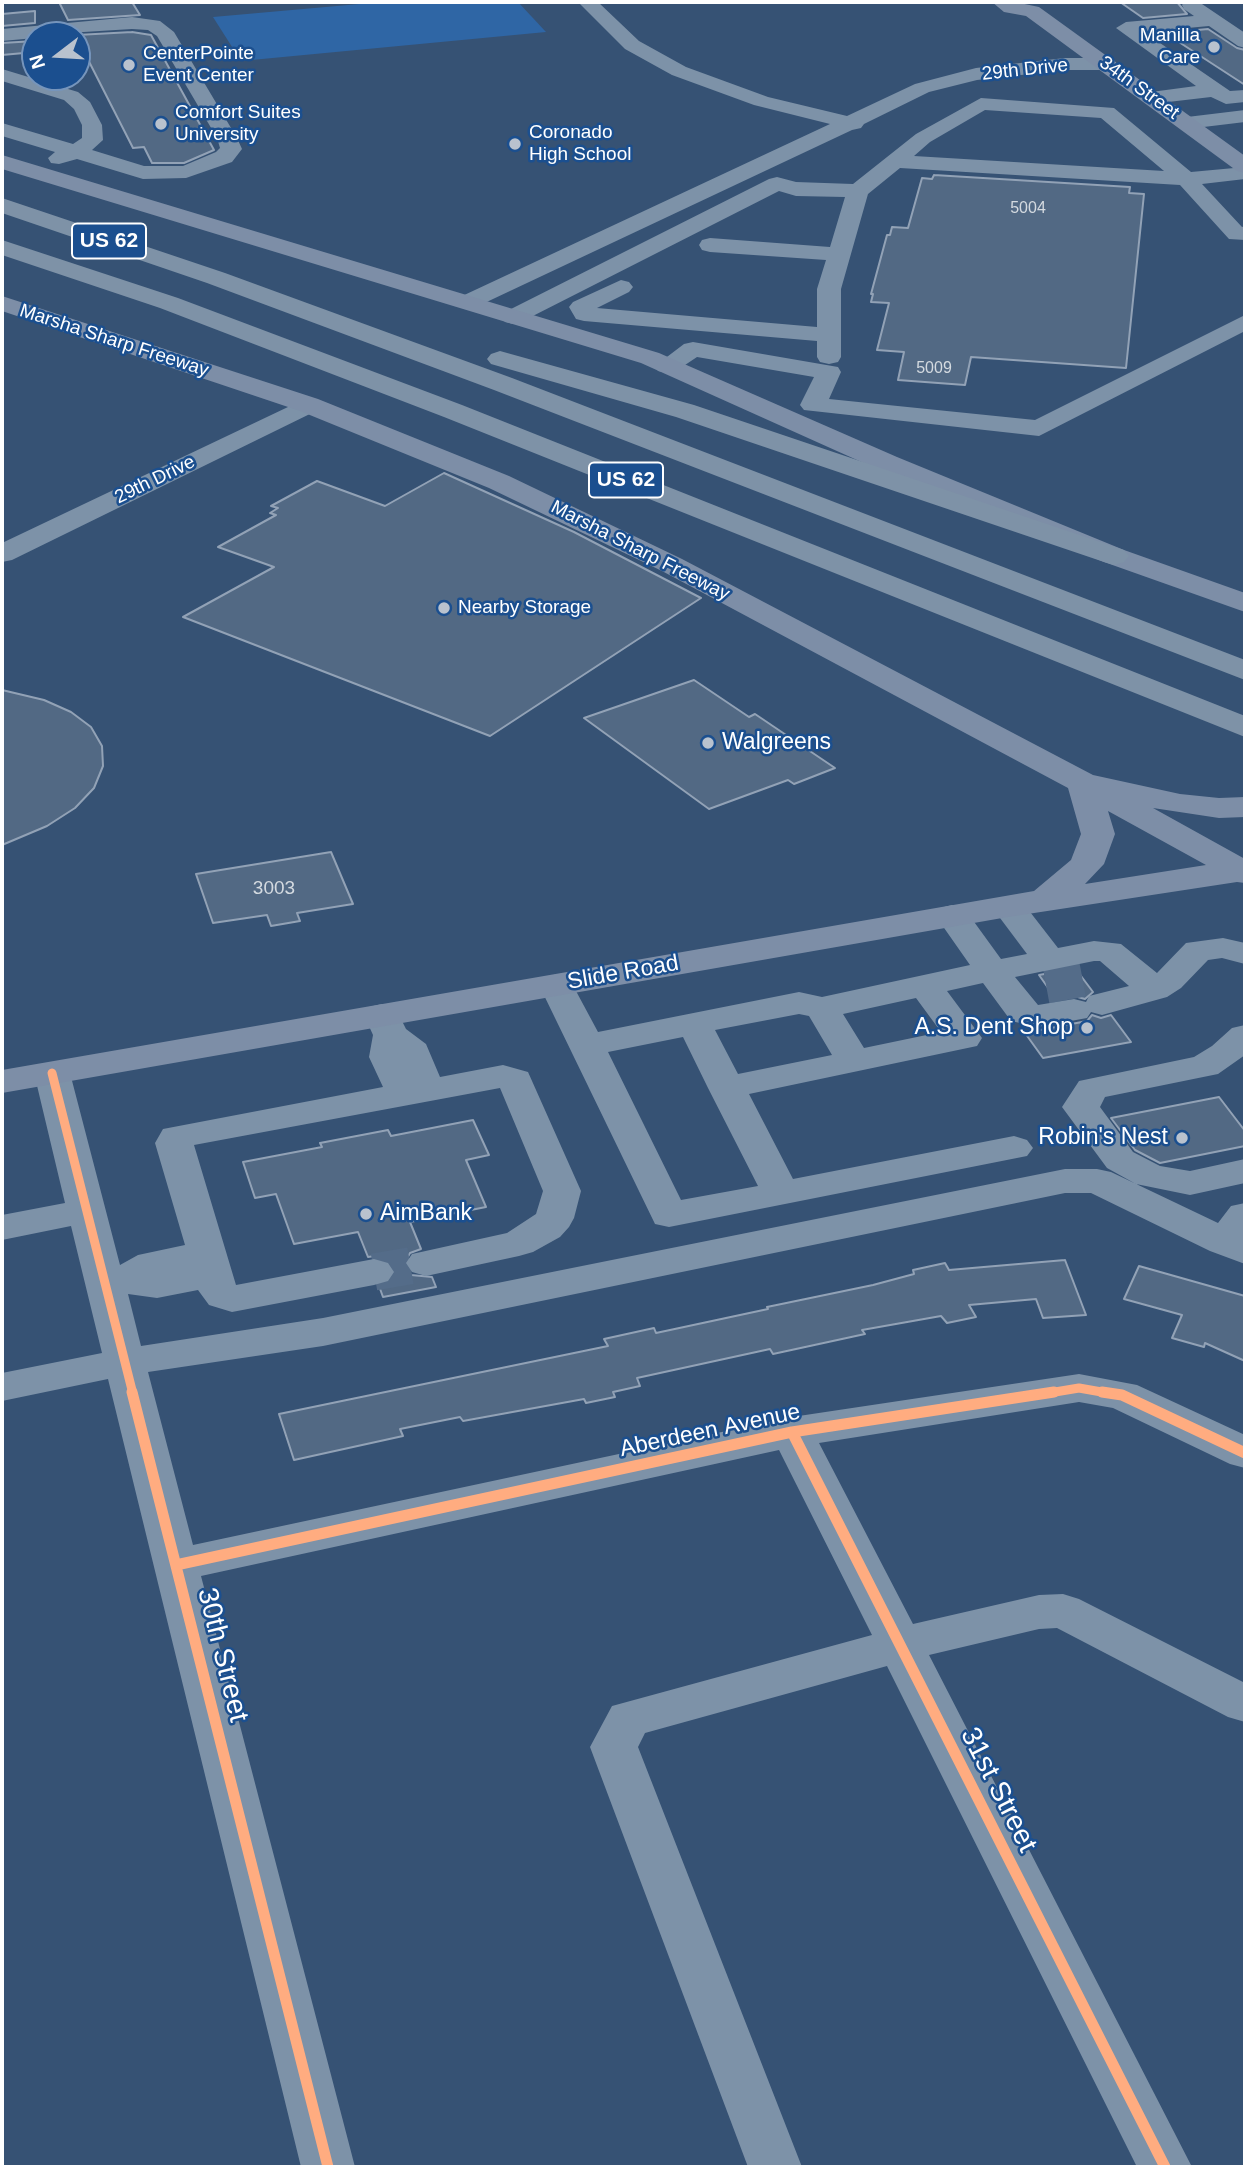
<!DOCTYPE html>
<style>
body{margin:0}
#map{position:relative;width:1247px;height:2169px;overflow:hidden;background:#365274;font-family:Helvetica,sans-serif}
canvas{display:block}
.frame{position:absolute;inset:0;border:4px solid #fff;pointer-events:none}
.north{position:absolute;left:21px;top:21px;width:70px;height:70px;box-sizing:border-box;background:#1b4f8f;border:2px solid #7695bc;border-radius:50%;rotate:253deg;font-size:19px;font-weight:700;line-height:28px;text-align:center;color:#fff}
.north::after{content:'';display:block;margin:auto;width:24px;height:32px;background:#b9c2ce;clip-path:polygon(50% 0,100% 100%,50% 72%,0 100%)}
</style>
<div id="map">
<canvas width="1247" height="2169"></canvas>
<div class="frame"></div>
<div class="north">N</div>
</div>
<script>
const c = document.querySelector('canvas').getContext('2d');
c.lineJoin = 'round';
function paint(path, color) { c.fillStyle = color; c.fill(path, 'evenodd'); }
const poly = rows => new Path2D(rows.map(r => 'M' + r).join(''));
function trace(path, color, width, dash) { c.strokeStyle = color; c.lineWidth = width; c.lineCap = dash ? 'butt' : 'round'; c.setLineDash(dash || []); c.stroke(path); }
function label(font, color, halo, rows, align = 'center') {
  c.font = font + ' Helvetica,sans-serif'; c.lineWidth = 5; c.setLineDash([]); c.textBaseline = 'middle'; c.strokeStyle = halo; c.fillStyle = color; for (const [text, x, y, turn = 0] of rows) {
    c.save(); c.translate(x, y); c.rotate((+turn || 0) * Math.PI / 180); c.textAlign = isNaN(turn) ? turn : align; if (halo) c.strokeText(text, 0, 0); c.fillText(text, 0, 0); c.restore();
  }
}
paint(poly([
 [382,2,518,2,546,32,241,61,213,17]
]), '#2f66a5');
const building = poly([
 [59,2,132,2,140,15,68,20,59,2],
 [1120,2,1177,2,1187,14,1143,18,1120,2],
 [35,11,35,23,2,26,2,14,35,11],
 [1208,29,1237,48,1245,50,1245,85,1165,33,1208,29],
 [132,32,151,35,214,150,184,163,152,163,144,147,133,148,77,38,77,35,132,32],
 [35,41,35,52,2,55,2,43,35,41],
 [934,175,1130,187,1129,193,1144,194,1126,368,971,357,965,385,898,380,904,352,877,350,889,303,871,302,873,294,871,294,887,235,890,235,892,227,908,228,922,178,932,179,934,175],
 [444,473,574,532,701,598,490,736,183,617,274,567,218,547,276,515,270,513,278,508,271,506,317,481,385,506,444,473],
 [694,680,749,717,755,714,835,768,794,784,788,780,709,809,584,718,694,680],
 [2,690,44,700,71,712,91,727,102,746,103,766,94,788,75,808,47,826,2,845,2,690],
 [331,852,353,904,297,913,300,921,271,926,267,915,213,923,196,874,331,852],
 [1075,968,1093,992,1085,999,1074,996,1056,999,1039,975,1075,968],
 [1092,1015,1101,1018,1111,1015,1131,1042,1043,1058,1025,1033,1087,1021,1092,1015],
 [1219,1097,1245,1131,1245,1146,1160,1163,1135,1150,1111,1118,1219,1097],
 [473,1120,489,1155,466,1160,486,1207,410,1222,421,1249,410,1253,404,1264,411,1275,432,1277,436,1287,383,1297,379,1286,390,1282,396,1273,390,1262,375,1256,368,1257,358,1232,294,1244,276,1194,255,1198,243,1162,322,1147,320,1143,388,1130,391,1136,473,1120],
 [1065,1260,1086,1315,1043,1318,1036,1299,969,1305,976,1317,947,1323,941,1316,862,1330,865,1334,773,1354,770,1349,637,1378,640,1386,613,1392,615,1397,586,1403,584,1399,463,1421,460,1417,400,1429,403,1436,294,1460,279,1414,608,1346,604,1339,654,1328,656,1333,768,1309,767,1307,873,1285,914,1274,913,1270,945,1263,949,1270,1065,1260],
 [1139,1266,1245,1296,1245,1361,1205,1343,1204,1347,1172,1338,1182,1315,1124,1299,1139,1266]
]);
paint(building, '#526984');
trace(building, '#92a2b6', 2);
trace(poly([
 [1046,985,1089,977],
 [374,1272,426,1263]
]), '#546c89', 37, [37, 18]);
paint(poly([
 [578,2,598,2,639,41,686,67,768,97,847,116,915,84,976,68,1065,58,1107,58,1114,60,1117,64,1114,68,1107,70,1065,70,977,80,929,92,864,124,861,128,852,130,476,307,460,307,456,302,460,297,830,124,754,105,672,75,625,49,578,2],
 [1184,2,1199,2,1245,33,1245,48,1238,46,1209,26,1144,32,1230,91,1245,90,1245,102,1226,104,1211,97,1151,104,1144,102,1141,98,1144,94,1151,92,1196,86,1116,28,1126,22,1194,16,1184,9,1182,5,1184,2],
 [132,17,160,21,174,32,237,138,242,149,232,162,186,178,143,179,77,159,59,164,51,163,48,158,55,152,2,136,2,123,73,144,82,138,82,125,74,109,64,100,2,81,2,69,78,92,90,102,102,125,103,140,92,150,144,166,183,166,216,152,220,148,217,138,157,36,148,30,132,29,35,35,35,38,2,41,2,29,132,17],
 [981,98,1114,108,1191,172,1245,167,1245,179,1202,184,1242,227,1245,226,1245,240,1229,239,1180,185,900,168,868,194,841,289,841,357,838,362,829,364,820,362,817,357,817,341,584,321,576,319,569,307,573,302,621,280,629,282,633,287,629,292,597,308,817,327,817,289,826,260,710,252,702,250,699,245,702,240,710,238,830,247,845,197,796,196,779,191,521,322,513,324,505,322,501,317,505,312,769,179,777,177,796,182,853,184,916,134,981,98],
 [985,110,1101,118,1164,171,914,156,930,142,985,110],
 [1245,110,1245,122,1187,129,1180,127,1177,123,1180,119,1187,117,1245,110],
 [1245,315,1245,331,1039,436,804,410,800,405,814,377,697,357,676,371,667,373,658,371,655,366,684,344,693,342,838,367,841,372,829,399,1035,420,1245,315],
 [309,397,318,400,322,405,318,410,12,560,2,562,2,543,309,397],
 [1008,896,1020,899,1058,948,1094,941,1121,944,1157,973,1186,943,1223,938,1245,943,1245,964,1222,958,1208,960,1181,988,1167,997,1102,1015,1091,1012,1087,1018,1038,1027,1011,1021,983,983,947,991,982,1038,977,1046,749,1094,793,1179,1014,1136,1027,1140,1033,1148,1027,1156,669,1227,655,1224,539,985,545,978,557,974,569,978,598,1032,799,992,822,997,970,965,935,915,940,908,952,905,964,908,1001,959,1027,954,991,906,996,899,1008,896],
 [1094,961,1100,961,1129,986,1089,996,1086,1002,1074,999,1038,1005,1015,977,1094,961],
 [916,998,941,1032,864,1048,843,1014,916,998],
 [799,1014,809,1016,832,1055,738,1074,715,1030,799,1014],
 [683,1037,708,1088,758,1186,681,1200,608,1052,683,1037],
 [382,1004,395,1007,406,1029,426,1044,440,1077,503,1065,528,1072,581,1191,574,1218,569,1227,560,1237,533,1252,519,1256,426,1276,412,1272,406,1263,412,1254,507,1233,536,1214,543,1191,500,1088,194,1145,236,1285,374,1259,388,1263,394,1272,388,1281,374,1285,232,1312,209,1305,198,1290,157,1298,128,1294,141,1346,323,1318,1065,1169,1097,1169,1111,1172,1218,1223,1231,1206,1245,1203,1245,1264,1210,1251,1091,1193,1065,1193,323,1346,148,1372,193,1545,792,1417,1079,1374,1137,1385,1245,1435,1245,1468,1230,1464,1113,1408,1079,1402,819,1443,913,1624,1039,1595,1063,1594,1079,1599,1245,1683,1245,1722,1228,1717,1057,1628,1039,1629,929,1655,1192,2167,1137,2167,887,1666,645,1733,638,1747,802,2167,748,2167,590,1747,612,1706,872,1635,779,1450,201,1576,355,2167,301,2167,108,1379,2,1401,2,1373,102,1353,71,1226,2,1240,2,1215,65,1203,34,1073,39,1065,52,1062,65,1065,70,1073,120,1265,138,1255,185,1245,155,1143,163,1129,383,1087,369,1057,373,1035,364,1015,369,1007,382,1004],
 [1245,1025,1245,1055,1218,1074,1105,1097,1100,1107,1133,1152,1160,1166,1190,1171,1245,1159,1245,1183,1190,1195,1136,1184,1107,1168,1062,1107,1079,1081,1194,1057,1212,1046,1232,1028,1245,1025]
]), '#7d92a8');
paint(poly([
 [992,2,1015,2,1039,7,1245,156,1245,173,1237,171,1026,16,1004,12,992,2],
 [2,155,659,353,897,457,1124,550,1245,593,1245,612,1104,562,877,469,641,363,2,169,2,155],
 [2,296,318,399,509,476,682,559,1093,775,1180,794,1219,798,1245,797,1245,817,1219,818,1153,808,1245,859,1245,883,1237,882,1008,917,2,1093,2,1070,1034,891,1071,860,1081,834,1068,788,662,571,489,488,300,411,2,311,2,296],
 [1108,811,1206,865,1085,884,1104,864,1115,834,1108,811]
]), '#7d8ea7');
paint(poly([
 [2,198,225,273,512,378,1245,660,1245,680,494,390,207,283,2,213,2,198],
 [2,240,178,298,462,405,1245,716,1245,737,444,417,160,308,2,255,2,240],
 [500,351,694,405,1124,550,1129,556,1124,562,1114,565,1104,562,676,417,491,364,487,359,491,354,500,351]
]), '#7e92a7');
trace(poly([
 [52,1073,133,1394],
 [1043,1394,1079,1388,1113,1394]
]), '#ffac80', 9);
trace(poly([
 [132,1392,328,2167],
 [1102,1392,1122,1395,1245,1453],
 [792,1432,1165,2167],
 [176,1565,792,1432,1054,1392]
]), '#ffac80', 11);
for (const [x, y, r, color] of [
 [1214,47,7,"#b9c2ce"],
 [129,65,7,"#b9c2ce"],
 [161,124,7,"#b9c2ce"],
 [515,144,7,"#b9c2ce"],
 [444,608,7,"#b9c2ce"],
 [708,743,7,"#b9c2ce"],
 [1087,1028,7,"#b9c2ce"],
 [1182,1138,7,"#b9c2ce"],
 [366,1214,7,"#b9c2ce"]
]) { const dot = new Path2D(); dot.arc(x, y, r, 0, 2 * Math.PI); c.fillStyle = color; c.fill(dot); trace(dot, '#1b4f8f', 2.5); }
label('16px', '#d4dae0', null, [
 ["5004",1028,209],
 ["5009",934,369]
]);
label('19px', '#fff', '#1b4f8f', [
 ["Manilla",1200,36,"right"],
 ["Care",1200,58,"right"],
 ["CenterPointe",143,54],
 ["Event Center",143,76],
 ["Comfort Suites",175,113],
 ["University",175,135],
 ["Coronado",529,133],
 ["High School",529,155],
 ["Nearby Storage",458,608]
], 'left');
label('19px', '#fff', '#1b4f8f', [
 ["29th Drive",1025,70,-6],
 ["34th Street",1139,88,36],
 ["Marsha Sharp Freeway",114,341,18],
 ["29th Drive",155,480,-26],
 ["Marsha Sharp Freeway",640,551,27]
]);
label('19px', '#d4dae0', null, [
 ["3003",274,889]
]);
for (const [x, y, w] of [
 [109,241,74],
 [626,480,74]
]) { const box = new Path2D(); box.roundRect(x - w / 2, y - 17.5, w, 35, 5); c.fillStyle = '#1b4f8f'; c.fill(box); trace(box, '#fff', 2); }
label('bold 21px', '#fff', null, [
 ["US 62",109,241],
 ["US 62",626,480]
]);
label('23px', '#fff', '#1b4f8f', [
 ["Walgreens",722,743],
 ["A.S. Dent Shop",1073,1028,"right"],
 ["Robin's Nest",1168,1138,"right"],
 ["AimBank",380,1214]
], 'left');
label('23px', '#fff', '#1b4f8f', [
 ["Slide Road",623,973,-10],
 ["Aberdeen Avenue",710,1431,-12]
]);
label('28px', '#fff', '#1b4f8f', [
 ["30th Street",222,1655,76],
 ["31st Street",998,1790,63]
]);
</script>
